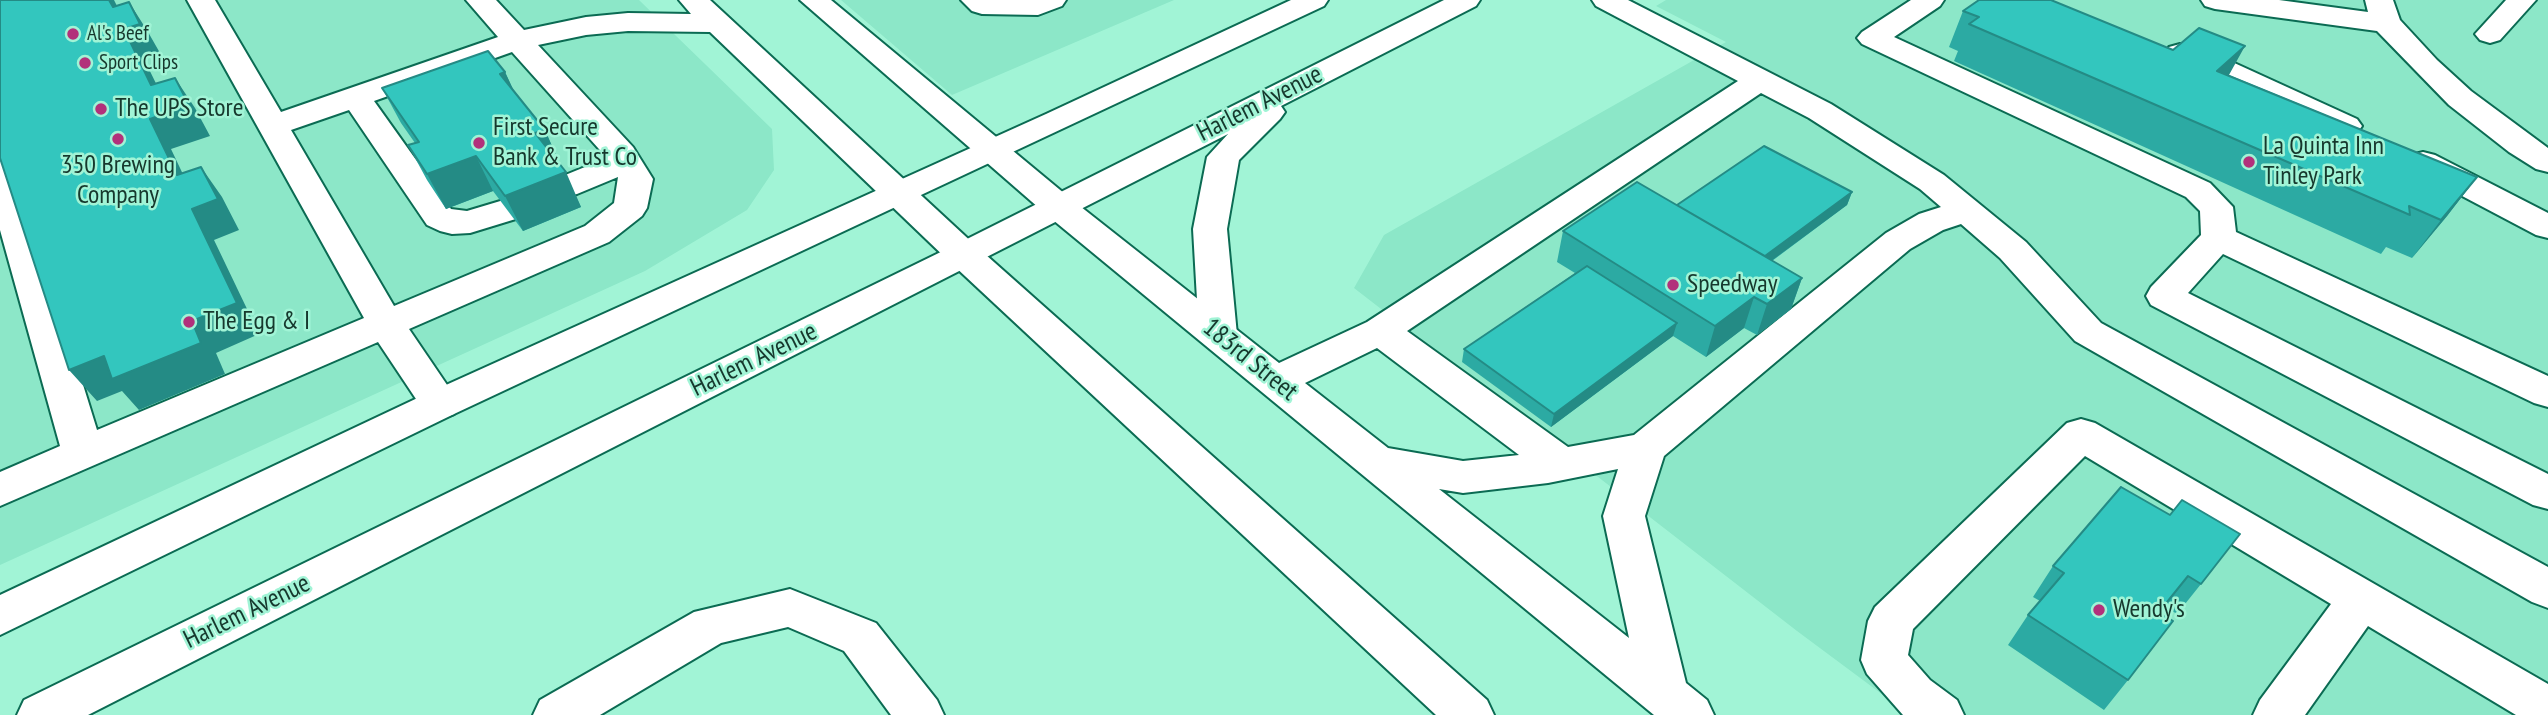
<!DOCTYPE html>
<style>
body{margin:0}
canvas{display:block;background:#a1f4d6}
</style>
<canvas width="2548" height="715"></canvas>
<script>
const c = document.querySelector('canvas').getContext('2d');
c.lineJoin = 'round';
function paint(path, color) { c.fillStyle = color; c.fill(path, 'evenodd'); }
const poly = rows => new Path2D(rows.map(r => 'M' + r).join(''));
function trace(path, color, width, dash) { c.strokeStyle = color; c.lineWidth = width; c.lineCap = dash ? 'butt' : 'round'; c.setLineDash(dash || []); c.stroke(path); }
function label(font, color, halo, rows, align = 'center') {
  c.font = font + ' "PT Sans Narrow",sans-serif'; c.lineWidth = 5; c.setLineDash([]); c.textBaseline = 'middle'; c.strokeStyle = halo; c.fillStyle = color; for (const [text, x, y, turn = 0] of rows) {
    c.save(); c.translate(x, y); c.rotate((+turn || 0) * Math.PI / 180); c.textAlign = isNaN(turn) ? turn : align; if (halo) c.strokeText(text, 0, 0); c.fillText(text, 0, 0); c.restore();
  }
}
paint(poly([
 [0,0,639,0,772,129,774,170,747,210,645,271,0,565],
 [841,0,1174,0,952,95],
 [1666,0,2548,0,2548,715,1910,715,1797,631,1354,288,1384,235,1726,42,1656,6]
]), '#8ce7c8');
const minor = poly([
 [187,0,215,0,281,112,498,37,466,0,496,0,524,30,586,17,628,13,691,14,679,0,710,0,977,247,1487,700,1494,715,1436,715,951,263,710,32,628,31,586,35,538,45,633,147,653,179,647,208,642,216,609,242,409,329,460,404,454,414,440,419,426,414,378,342,0,506,0,472,60,446,0,230,0,161,12,164,17,171,97,430,364,318,187,0],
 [512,52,607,158,553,180,548,187,553,194,565,197,577,194,618,177,614,203,585,226,394,306,291,130,349,110,427,225,440,231,452,234,470,233,519,218,524,210,519,202,507,199,467,211,451,209,374,101,512,52],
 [800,0,831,0,1071,199,1279,363,1367,322,1738,81,1596,6,1592,0,1628,0,1831,104,1944,175,2026,242,2101,323,2548,567,2548,608,2532,602,2075,341,2000,258,1961,224,1943,230,1910,249,1664,456,1645,516,1686,683,1707,700,1714,715,1654,715,1047,215,800,0],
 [1761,93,1809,118,1920,189,1941,207,1919,214,1886,233,1634,435,1568,447,1407,331,1761,93],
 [1377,348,1519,455,1463,461,1388,448,1305,383,1377,348],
 [1618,469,1603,516,1629,638,1439,489,1463,493,1548,483,1618,469],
 [961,0,1066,0,1062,6,1038,15,982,14,972,11,961,0],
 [1911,0,1944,0,1940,6,1894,37,2210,183,2233,207,2236,232,2548,376,2548,407,2534,403,2223,254,2188,293,2548,474,2548,509,2533,505,2151,305,2146,296,2151,287,2201,235,2200,211,2186,197,1862,44,1857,38,1862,32,1911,0],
 [2201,0,2279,0,2368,12,2365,0,2393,0,2400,20,2437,60,2471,91,2548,148,2548,172,2536,169,2509,152,2449,105,2377,31,2215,9,2205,6,2201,0],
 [2506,0,2536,0,2500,40,2490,43,2480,40,2475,34,2506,0],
 [2180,44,2230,61,2357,119,2362,126,2357,133,2346,136,2335,133,2208,73,2169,59,2165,53,2169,47,2180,44],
 [2423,152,2435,155,2548,213,2548,238,2536,235,2411,169,2406,162,2411,155,2423,152],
 [2081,419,2095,423,2548,684,2548,715,2516,715,2368,626,2305,715,2253,715,2260,700,2331,604,2085,456,1913,629,1908,655,1930,680,1957,700,1964,715,1903,715,1867,674,1861,660,1868,621,1875,607,2067,423,2081,419],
 [790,589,876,623,937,700,944,715,891,715,844,651,788,627,721,643,600,715,533,715,540,700,694,612,790,589]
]);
const major = poly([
 [1291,0,1328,0,1324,6,454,414,0,635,0,595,426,394,1046,114,1291,0],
 [1444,0,1480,0,1476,6,1281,106,1285,112,1280,119,1239,160,1227,229,1237,335,1231,344,1218,348,1205,344,1199,335,1193,229,1207,157,1228,134,88,715,17,715,24,700,951,247,1444,0]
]);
trace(minor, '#0b6b53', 4);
trace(major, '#0b6b53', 4);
paint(minor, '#fff');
paint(major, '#fff');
paint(poly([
 [1963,11,2229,75,2477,177,2447,216,2412,258,2386,247,2381,254,1954,61,1958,51,1949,47],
 [505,72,514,92,545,130,560,165,581,207,523,231,493,191,446,209,427,180,408,145,415,143,401,123,382,88],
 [1852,192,1847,205,1772,261,1802,278,1791,309,1757,335,1744,328,1706,357,1673,336,1551,427,1462,362,1464,349,1575,273,1557,262,1563,231],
 [2121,487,2201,584,2177,614,2164,606,2159,612,2128,680,2104,710,2008,645,2028,615,2040,601,2033,597,2053,566]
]), '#2caaa3');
paint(poly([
 [109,0,114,0,128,28,129,2,148,32,160,53,144,59,170,112,175,78,195,108,210,136,171,149,198,206,177,175,150,119,151,85],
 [2245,46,2224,84,2217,71],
 [505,72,521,106,500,74],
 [545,130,560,164,550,168,535,133],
 [476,156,493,191,446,209,427,174],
 [201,167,222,197,239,230,214,240,259,334,216,353,225,374,139,410,122,391,97,401,69,370,192,321,192,209],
 [566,172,581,207,523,231,505,196],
 [2477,177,2447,216,2412,258,2441,220],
 [1852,192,1847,205,1744,281,1749,268],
 [1802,278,1791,309,1757,335,1767,304],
 [1754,297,1744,328,1706,357,1715,326],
 [1677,323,1673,336,1551,427,1554,414]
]), '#248b85');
const building = poly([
 [0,0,109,0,113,7,129,2,140,24,124,29,151,85,175,78,189,105,150,119,177,175,201,167,218,199,192,209,237,303,192,321,201,343,112,379,104,356,69,370,0,158,0,0],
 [1979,0,2051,0,2173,50,2199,28,2245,46,2217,71,2477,177,2441,220,2409,206,2410,215,1969,24,1979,17,1963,11,1979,0],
 [488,51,505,72,500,74,545,130,535,133,566,172,505,196,476,156,427,174,408,145,419,142,382,88,488,51],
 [1764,146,1852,192,1765,256,1677,205,1764,146],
 [1637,182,1802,278,1767,304,1754,297,1715,326,1563,231,1637,182],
 [1587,266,1677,323,1554,414,1464,349,1587,266],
 [2121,487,2170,515,2182,500,2240,534,2201,584,2188,576,2159,612,2173,621,2128,680,2028,615,2064,573,2053,566,2121,487]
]);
paint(building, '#33c6be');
trace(building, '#248b85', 2);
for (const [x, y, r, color] of [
 [73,34,7,"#b2317b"],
 [85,63,7,"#b2317b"],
 [101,109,7,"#b2317b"],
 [118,139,7,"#b2317b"],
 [479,143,7,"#b2317b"],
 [2249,162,7,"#b2317b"],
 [1673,285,7,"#b2317b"],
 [189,322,7,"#b2317b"],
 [2099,610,7,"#b2317b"]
]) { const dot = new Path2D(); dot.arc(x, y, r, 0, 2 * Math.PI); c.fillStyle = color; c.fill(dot); trace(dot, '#a1f4d6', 2.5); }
label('21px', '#16382d', '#a1f4d6', [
 ["Al's Beef",87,34],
 ["Sport Clips",99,63]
], 'left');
label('26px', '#16382d', '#a1f4d6', [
 ["Harlem Avenue",1260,104,-27],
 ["Harlem Avenue",754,360,-26],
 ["183rd Street",1250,360,39],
 ["Harlem Avenue",247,612,-26]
]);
label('26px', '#16382d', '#a1f4d6', [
 ["The UPS Store",115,109],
 ["First Secure",493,128],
 ["Bank & Trust Co",493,158],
 ["La Quinta Inn",2263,147],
 ["Tinley Park",2263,177],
 ["350 Brewing",118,166,"center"],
 ["Company",118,196,"center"],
 ["Speedway",1687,285],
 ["The Egg & I",203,322],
 ["Wendy's",2113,610]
], 'left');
</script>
